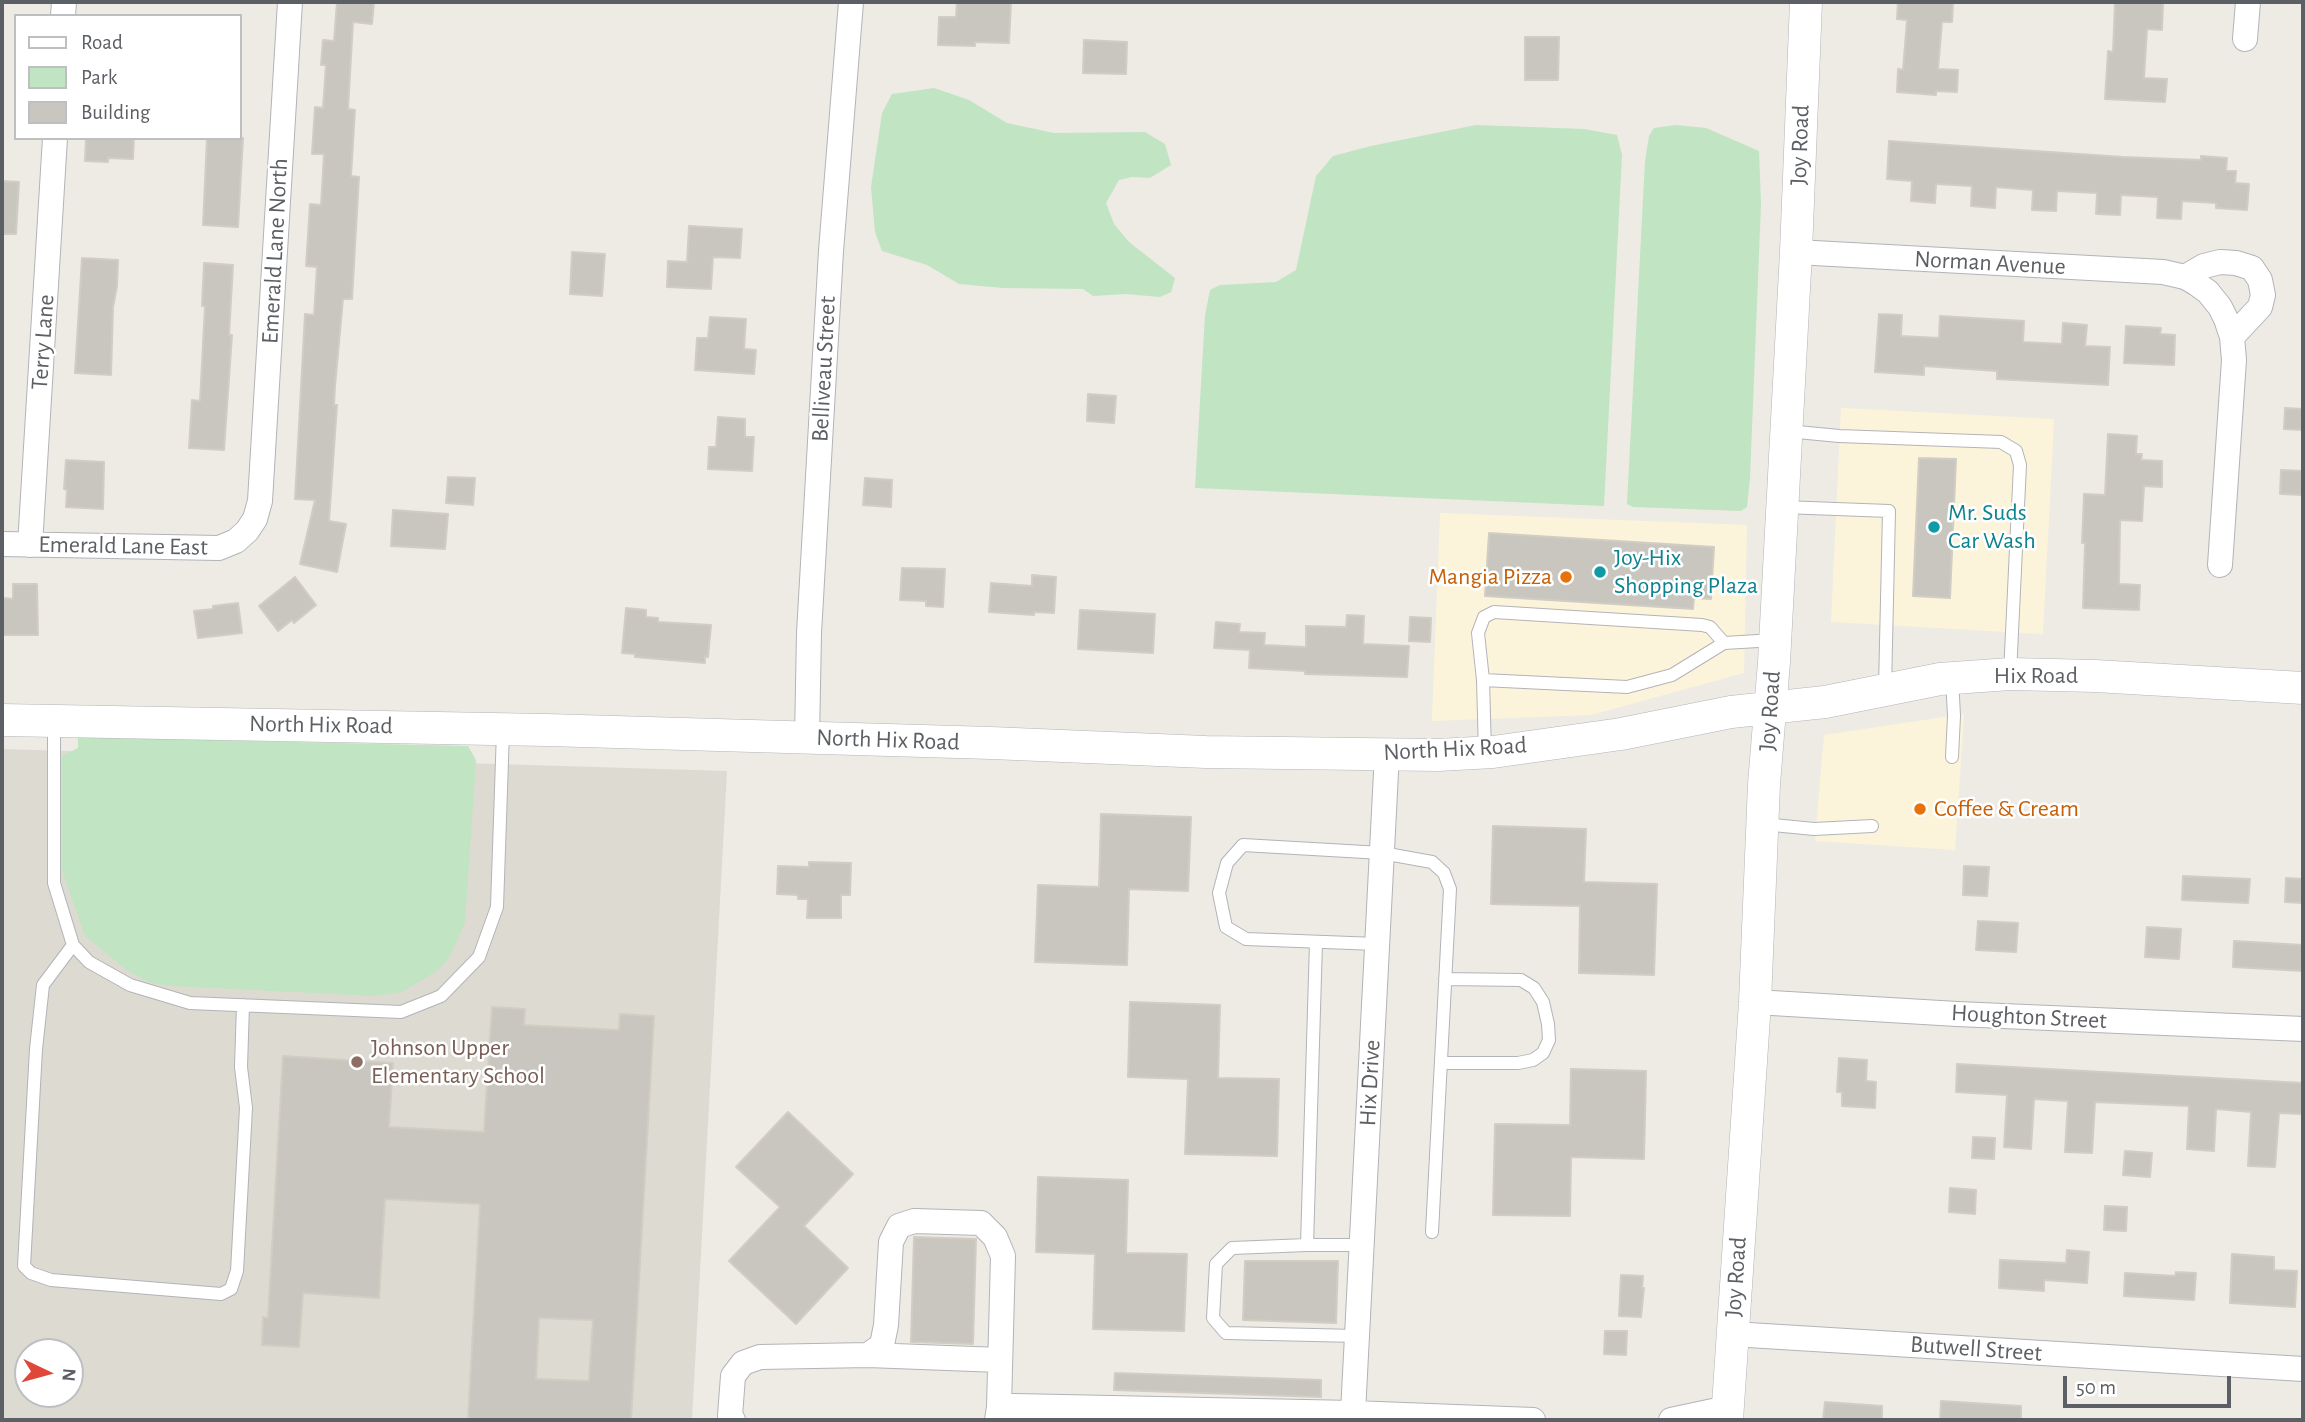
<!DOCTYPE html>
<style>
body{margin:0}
#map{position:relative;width:2305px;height:1422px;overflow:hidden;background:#edebe4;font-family:"Alegreya Sans",sans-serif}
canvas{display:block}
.frame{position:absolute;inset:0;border:4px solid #5c5f63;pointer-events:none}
.legend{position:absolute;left:14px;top:14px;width:228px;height:126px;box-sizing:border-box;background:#fff;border:2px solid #bebfc1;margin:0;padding:9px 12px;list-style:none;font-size:21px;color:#5c5f63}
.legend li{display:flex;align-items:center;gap:14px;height:35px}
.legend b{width:35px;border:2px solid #bebfc1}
.north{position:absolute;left:14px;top:1338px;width:70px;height:70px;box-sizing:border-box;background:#fff;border:2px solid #bebfc1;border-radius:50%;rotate:95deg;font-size:19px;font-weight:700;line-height:28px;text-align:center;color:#5c5f63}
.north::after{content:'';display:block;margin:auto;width:24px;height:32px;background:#df4738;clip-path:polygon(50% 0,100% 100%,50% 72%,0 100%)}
.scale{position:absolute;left:2063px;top:1376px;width:168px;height:32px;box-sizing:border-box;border:4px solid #5c5f63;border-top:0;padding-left:9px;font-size:21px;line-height:24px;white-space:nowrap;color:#5c5f63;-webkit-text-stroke:5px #fff;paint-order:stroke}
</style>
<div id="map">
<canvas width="2305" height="1422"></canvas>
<div class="frame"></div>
<ul class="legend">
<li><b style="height:9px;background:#fff"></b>Road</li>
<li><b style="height:19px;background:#c1e4c2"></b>Park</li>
<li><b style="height:19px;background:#c9c6c0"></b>Building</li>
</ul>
<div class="north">N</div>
<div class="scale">50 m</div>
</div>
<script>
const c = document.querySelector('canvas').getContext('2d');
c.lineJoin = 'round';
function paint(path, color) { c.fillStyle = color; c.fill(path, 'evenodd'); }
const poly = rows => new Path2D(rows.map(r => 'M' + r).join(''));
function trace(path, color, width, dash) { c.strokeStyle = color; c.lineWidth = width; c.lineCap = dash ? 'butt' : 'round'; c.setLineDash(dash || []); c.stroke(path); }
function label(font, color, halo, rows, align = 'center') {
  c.font = font + ' "Alegreya Sans",sans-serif'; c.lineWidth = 5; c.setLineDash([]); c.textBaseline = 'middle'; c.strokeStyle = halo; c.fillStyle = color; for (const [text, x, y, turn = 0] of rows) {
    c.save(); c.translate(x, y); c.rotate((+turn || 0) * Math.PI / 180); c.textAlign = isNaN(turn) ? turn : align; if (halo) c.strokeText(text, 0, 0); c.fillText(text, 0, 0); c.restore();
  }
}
paint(poly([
 [1841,408,2054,419,2043,634,1831,622],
 [1440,513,1747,525,1744,673,1591,715,1432,721],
 [1964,714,1955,850,1815,841,1824,735]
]), '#fcf4da');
paint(poly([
 [2,749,727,771,692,1420,2,1420],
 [28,1352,70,1352,70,1394,28,1394]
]), '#dddad2');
paint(poly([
 [934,88,969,100,1007,123,1054,133,1145,132,1165,144,1171,165,1150,178,1132,177,1119,180,1106,203,1114,224,1129,242,1175,278,1171,292,1160,297,1126,294,1093,296,1083,289,1003,288,959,284,927,265,882,251,875,232,871,187,882,113,892,94],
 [1476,125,1584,129,1617,135,1622,155,1604,506,1195,488,1205,315,1210,290,1220,285,1276,282,1296,270,1316,176,1333,156,1371,146],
 [1676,125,1706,128,1759,151,1761,204,1750,478,1747,507,1741,511,1633,507,1627,504,1645,161,1649,136,1654,128],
 [78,737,468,746,476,760,465,922,449,958,437,971,402,992,375,996,171,986,151,983,128,971,85,936,62,870,62,756,78,748]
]), '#c1e4c2');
const building = poly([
 [337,2,374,2,372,24,353,22,348,109,355,110,351,176,359,177,352,299,343,299,335,386,334,405,337,405,329,521,346,524,337,572,300,564,315,500,295,499,305,314,314,315,317,267,306,266,310,204,321,205,324,154,312,154,315,107,323,108,326,65,321,65,323,40,334,41,337,2],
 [957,2,1011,2,1009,43,975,42,975,46,938,45,939,17,956,17,957,2],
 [1898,2,1953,2,1952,22,1942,22,1938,69,1958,70,1957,92,1936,91,1936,95,1897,92,1898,69,1903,70,1907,20,1897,19,1898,2],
 [2115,2,2163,2,2162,30,2147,29,2144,78,2167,79,2165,102,2105,99,2108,51,2113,52,2115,2],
 [1525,37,1559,37,1558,80,1525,80,1525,37],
 [1084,40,1127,42,1126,74,1083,73,1084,40],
 [86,138,134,138,133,159,108,158,108,162,85,161,86,138],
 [207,138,243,138,238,227,203,225,207,138],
 [1889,141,2123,157,2201,160,2201,156,2227,158,2226,171,2236,171,2235,183,2249,184,2247,210,2216,208,2216,203,2182,201,2181,219,2157,218,2158,197,2121,195,2120,215,2096,214,2097,193,2057,191,2056,211,2032,210,2033,190,1996,187,1995,208,1971,206,1972,186,1936,184,1935,203,1911,201,1912,181,1887,179,1889,141],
 [2,181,19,182,16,234,2,234,2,181],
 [689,226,742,229,740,258,713,257,711,289,667,287,668,261,687,262,689,226],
 [572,252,605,254,602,296,570,294,572,252],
 [82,258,118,260,117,286,113,307,111,375,75,373,82,258],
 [204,263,233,265,229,335,232,335,224,450,189,448,192,400,200,401,205,306,202,306,204,263],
 [1879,314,1902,315,1901,336,1939,338,1940,316,2024,321,2023,342,2062,344,2063,323,2087,325,2085,346,2110,347,2108,385,1997,379,1997,371,1924,366,1924,375,1875,372,1879,314],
 [710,317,746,319,744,349,756,350,754,374,695,370,697,338,708,338,710,317],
 [2126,326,2161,328,2160,334,2175,335,2174,365,2124,363,2126,326],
 [1088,394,1116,396,1114,423,1087,421,1088,394],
 [2285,408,2303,409,2303,430,2284,429,2285,408],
 [718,417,745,419,745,437,754,437,752,471,708,469,709,447,716,447,718,417],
 [2108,434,2137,436,2136,454,2142,454,2141,460,2162,461,2162,487,2144,486,2142,521,2120,520,2119,584,2140,585,2139,610,2083,608,2085,543,2082,543,2084,494,2105,495,2108,434],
 [1919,458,1956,459,1950,598,1913,596,1919,458],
 [66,460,104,462,103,509,66,507,67,490,64,489,66,460],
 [2281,470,2303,471,2303,495,2280,494,2281,470],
 [448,477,475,478,473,505,446,503,448,477],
 [865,478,892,480,891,507,863,505,865,478],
 [393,510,448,514,445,549,391,546,393,510],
 [1489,533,1714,547,1711,599,1694,598,1693,609,1485,596,1489,533],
 [902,568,945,569,943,607,926,606,926,601,900,600,902,568],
 [1032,575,1056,577,1054,613,1034,612,1034,615,989,612,991,583,1032,586,1032,575],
 [295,577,316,605,294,623,292,620,278,631,259,606,295,577],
 [13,584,37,584,38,635,2,635,2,598,13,599,13,584],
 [238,603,242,633,198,638,194,611,213,609,213,606,238,603],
 [626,608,646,610,646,617,658,618,658,622,711,625,708,657,705,656,705,663,635,657,635,654,622,653,626,608],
 [1080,610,1155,614,1153,653,1078,649,1080,610],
 [1347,615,1364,616,1363,644,1409,646,1407,677,1305,674,1305,671,1249,668,1250,650,1214,648,1216,622,1240,624,1239,632,1265,633,1264,645,1306,647,1306,626,1346,627,1347,615],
 [1410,617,1431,618,1430,642,1409,641,1410,617],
 [1101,814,1191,817,1188,891,1129,889,1127,965,1035,962,1038,885,1099,887,1101,814],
 [1493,826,1586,829,1584,882,1657,884,1654,975,1579,973,1580,906,1491,904,1493,826],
 [809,862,851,863,850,895,841,895,841,918,807,918,808,899,798,899,798,895,777,894,778,866,809,867,809,862],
 [1964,866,1989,867,1987,896,1963,895,1964,866],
 [2183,876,2250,879,2248,903,2182,900,2183,876],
 [2286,878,2303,879,2303,903,2285,902,2286,878],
 [1978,921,2018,923,2016,952,1976,950,1978,921],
 [2147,927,2181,929,2179,959,2145,957,2147,927],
 [2234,941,2303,945,2303,971,2233,967,2234,941],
 [1130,1002,1220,1005,1218,1078,1279,1079,1277,1156,1185,1154,1188,1079,1128,1077,1130,1002],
 [492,1007,525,1009,524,1025,619,1030,620,1014,654,1016,631,1420,468,1420,480,1204,385,1199,379,1298,303,1293,299,1347,262,1345,263,1317,268,1318,283,1056,393,1063,389,1127,484,1132,492,1007],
 [539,1318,593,1320,589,1381,536,1379,539,1318],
 [1839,1058,1867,1060,1866,1081,1876,1082,1875,1108,1842,1106,1842,1092,1837,1092,1839,1058],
 [1957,1064,2303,1083,2303,1114,2279,1113,2275,1167,2248,1166,2251,1112,2216,1109,2214,1151,2187,1149,2189,1106,2095,1102,2092,1153,2065,1152,2068,1101,2034,1099,2031,1149,2004,1147,2007,1095,1956,1092,1957,1064],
 [1571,1069,1646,1071,1644,1159,1571,1157,1570,1216,1493,1215,1495,1124,1570,1125,1571,1069],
 [788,1112,853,1174,804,1226,848,1268,796,1324,729,1261,780,1207,736,1167,788,1112],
 [1973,1137,1995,1138,1994,1159,1972,1158,1973,1137],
 [2125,1151,2152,1153,2150,1177,2123,1175,2125,1151],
 [1038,1177,1128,1180,1126,1253,1187,1254,1184,1331,1093,1329,1095,1254,1036,1252,1038,1177],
 [1950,1188,1976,1190,1975,1214,1949,1212,1950,1188],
 [2105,1206,2127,1207,2126,1231,2104,1230,2105,1206],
 [914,1237,976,1239,973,1344,911,1342,914,1237],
 [2067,1250,2089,1252,2087,1283,2044,1280,2044,1291,1999,1288,2000,1260,2066,1263,2067,1250],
 [2232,1254,2274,1257,2274,1270,2297,1271,2295,1307,2230,1303,2232,1254],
 [1245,1261,1338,1261,1336,1323,1243,1320,1245,1261],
 [2176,1272,2196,1273,2194,1300,2124,1296,2125,1273,2175,1276,2176,1272],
 [1621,1275,1643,1276,1642,1288,1644,1288,1641,1317,1619,1316,1621,1275],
 [1605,1331,1627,1331,1626,1355,1604,1354,1605,1331],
 [1115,1373,1321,1380,1321,1397,1114,1390,1115,1373],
 [1941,1401,2021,1406,2021,1420,1940,1420,1941,1401],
 [1825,1402,1882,1406,1882,1420,1823,1420,1825,1402]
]);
paint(building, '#c9c6c0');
trace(building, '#d2cdc2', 2);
const service = poly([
 [1787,431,1839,436,2001,442,2016,451,2020,465,2010,674],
 [1783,507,1889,511,1885,688],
 [1483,680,1478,633,1484,617,1494,612,1702,625,1710,627,1724,643],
 [54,721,54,883,73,945],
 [1485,752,1483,680,1627,687,1672,675,1724,643,1775,640],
 [1952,757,1954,716,1952,678],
 [1763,824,1814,829,1872,826],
 [1316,942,1307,1245,1232,1248,1216,1264,1213,1318,1226,1333,1357,1336],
 [1377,944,1246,939,1226,927,1219,893,1227,863,1243,845,1382,853,1432,862,1444,873,1450,889,1432,1232],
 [243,1005,241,1067,246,1108,237,1271,231,1289,221,1294,51,1280,31,1273,24,1266,36,1049,43,985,73,945,89,962,130,985,190,1003,401,1012,441,996,479,957,497,907,503,731],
 [1441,1063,1518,1063,1533,1060,1543,1053,1549,1040,1548,1024,1543,1002,1534,988,1521,980,1445,979],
 [1307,1245,1362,1245]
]);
const minor = poly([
 [63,16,64,2],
 [2245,39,2248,2],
 [1796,252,2163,272,2185,277,2197,284,2208,292,2220,307,2226,319,2232,337,2234,360,2220,565],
 [2185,277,2204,266,2220,262,2236,263,2252,268,2260,280,2263,295,2260,307,2232,337],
 [2,544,219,548,236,541,247,531,255,519,260,501,290,2],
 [30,545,55,138],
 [807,738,809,633,831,251,851,2],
 [1755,1002,1957,1014,2303,1029],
 [1732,1334,2303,1369],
 [868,1355,1000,1360],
 [1353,1413,1387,753],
 [733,1420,730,1416,733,1376,743,1363,760,1357,868,1355,882,1345,886,1325,891,1242,899,1226,914,1221,981,1223,995,1237,1003,1256,999,1407],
 [997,1420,999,1407,1014,1406,1353,1413,1533,1420],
 [1671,1420,1727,1408]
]);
const tertiary = poly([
 [2,720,547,730,991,743,1206,752,1438,755,1493,752,1621,734,1731,712,1825,702,1940,679,2010,674,2095,676,2303,688],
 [1727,1420,1755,1002,1764,784,1774,662,1796,252,1806,2]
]);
trace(service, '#b1b4b8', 14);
trace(minor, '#b1b4b8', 26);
trace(tertiary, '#b1b4b8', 33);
trace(service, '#fff', 12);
trace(minor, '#fff', 24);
trace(tertiary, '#fff', 32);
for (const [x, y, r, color] of [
 [1934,527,7,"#0f9aa8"],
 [1600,572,7,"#0f9aa8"],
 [1566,577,7,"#e8710a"],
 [1920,809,7,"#e8710a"],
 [357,1062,7,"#8d6e63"]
]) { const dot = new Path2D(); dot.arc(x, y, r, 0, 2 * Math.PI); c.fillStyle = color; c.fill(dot); trace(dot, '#fff', 2.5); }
label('24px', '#5c5f63', '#fff', [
 ["Joy Road",1800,145,-88],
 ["Emerald Lane North",275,251,-87],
 ["Norman Avenue",1990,263,3],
 ["Terry Lane",43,342,-86],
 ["Belliveau Street",824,369,-87],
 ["Emerald Lane East",123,546,1],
 ["Hix Road",2036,676],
 ["Joy Road",1770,711,-86],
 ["North Hix Road",321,725,1],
 ["North Hix Road",888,740,2],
 ["North Hix Road",1455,749,-3],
 ["Houghton Street",2029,1017,3],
 ["Hix Drive",1370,1083,-87],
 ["Joy Road",1736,1277,-86],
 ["Butwell Street",1976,1349,4]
]);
label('24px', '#0d838f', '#fff', [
 ["Mr. Suds",1948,513],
 ["Car Wash",1948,541],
 ["Joy-Hix",1614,558],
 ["Shopping Plaza",1614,586]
], 'left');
label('24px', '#c56008', '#fff', [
 ["Mangia Pizza",1552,577],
 ["Coffee & Cream",1934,809,"left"]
], 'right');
label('24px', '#785e54', '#fff', [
 ["Johnson Upper",371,1048],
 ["Elementary School",371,1076]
], 'left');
</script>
